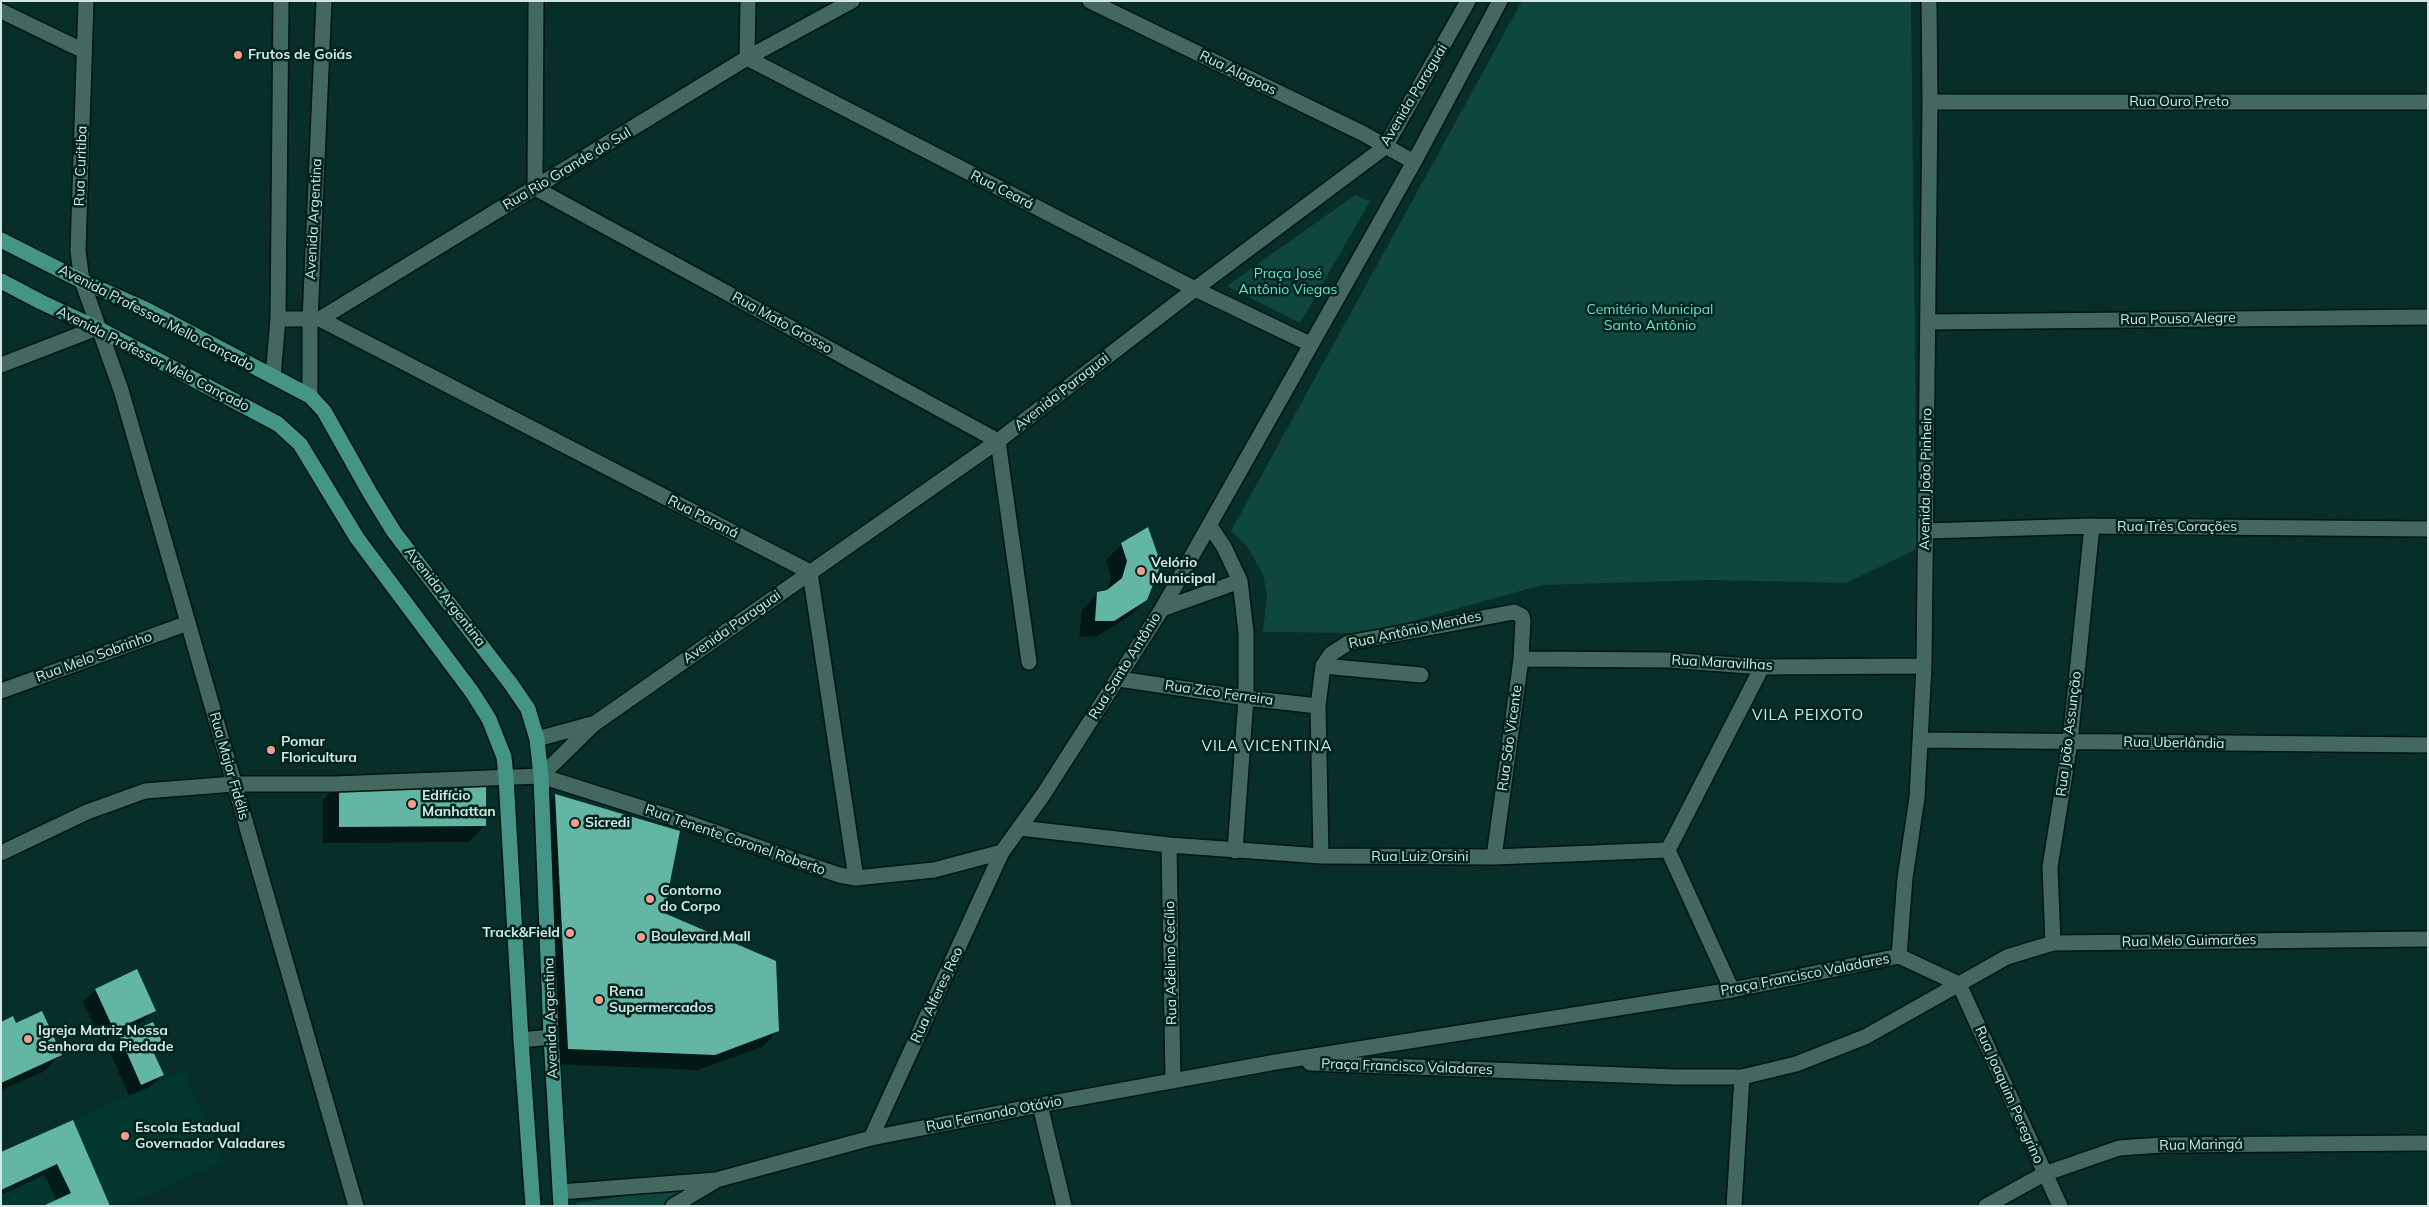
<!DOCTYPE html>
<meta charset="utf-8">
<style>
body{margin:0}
#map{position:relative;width:2429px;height:1207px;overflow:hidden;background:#072e28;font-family:Mulish,sans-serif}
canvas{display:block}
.frame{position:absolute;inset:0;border:2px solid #d3e7e2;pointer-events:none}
</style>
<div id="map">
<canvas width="2429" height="1207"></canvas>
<div class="frame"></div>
</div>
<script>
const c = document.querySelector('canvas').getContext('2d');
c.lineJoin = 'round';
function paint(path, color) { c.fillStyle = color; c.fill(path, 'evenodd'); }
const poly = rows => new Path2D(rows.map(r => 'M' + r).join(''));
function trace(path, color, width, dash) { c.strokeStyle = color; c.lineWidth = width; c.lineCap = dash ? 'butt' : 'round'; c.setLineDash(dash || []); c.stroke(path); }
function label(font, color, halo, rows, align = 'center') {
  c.font = font + ' Mulish,sans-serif'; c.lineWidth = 5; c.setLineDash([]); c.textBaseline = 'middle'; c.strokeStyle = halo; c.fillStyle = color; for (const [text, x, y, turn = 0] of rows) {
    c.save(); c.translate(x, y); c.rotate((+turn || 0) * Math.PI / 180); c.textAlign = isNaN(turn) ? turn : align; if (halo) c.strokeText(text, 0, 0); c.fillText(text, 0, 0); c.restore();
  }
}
paint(poly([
 [184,1071,224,1161,124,1206,1,1206,1,1152]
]), '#01372f');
paint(poly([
 [1522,1,1911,1,1917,549,1846,583,1710,580,1542,585,1370,633,1263,632,1267,596,1263,574,1246,545,1231,531],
 [1355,195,1370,201,1300,323,1227,286],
 [695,1186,661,1206,577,1206,576,1203]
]), '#0f473e');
paint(poly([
 [1122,544,1146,600,1130,616,1097,636,1079,637,1082,610,1098,593,1107,591,1111,578,1106,560],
 [339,784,485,825,469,842,323,843,323,800],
 [556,795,663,914,778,1031,762,1047,698,1070,552,1064,540,811],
 [95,990,154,1010,142,1022,101,1041,83,1002],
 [1,1023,15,1024,61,1054,45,1071,1,1090],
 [121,1038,162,1044,152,1053,162,1075,150,1087,129,1096,109,1050],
 [72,1122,109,1206,57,1201,44,1175,1,1195,1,1153]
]), '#0007');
paint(poly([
 [1148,527,1161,564,1147,600,1114,621,1095,621,1097,592,1107,590,1122,578,1127,561,1121,543],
 [486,781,486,826,339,827,339,782],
 [555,794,680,831,664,913,776,961,779,1031,715,1055,568,1049],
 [137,969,156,1011,114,1030,95,989],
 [42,1011,62,1055,1,1083,1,1022,13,1016,16,1023],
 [153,1022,163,1044,152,1049,164,1075,141,1085,120,1037],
 [73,1120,110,1206,43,1206,71,1193,57,1164,1,1190,1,1152]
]), '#63b5a4');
const minor = poly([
 [86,1,78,251,82,281,121,390,356,1206],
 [536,1,535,188,998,441,1029,662],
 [748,1,747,58,1195,289,1310,344],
 [1090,1,1362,133,1414,162],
 [1,11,84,51],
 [1930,102,2428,102],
 [278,319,320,319,747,58,852,1],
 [320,319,810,572,856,878],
 [1928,322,2428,317],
 [1,365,97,328],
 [273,377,278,319,281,1],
 [310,396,310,320,324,1],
 [1210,526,1224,547,1240,581,1246,632,1246,698,1235,851],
 [1926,531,2092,526,2428,529],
 [1162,609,1240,581],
 [1521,659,1669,660,1762,667,1924,666],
 [1323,666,1421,675],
 [1119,679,1246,698,1318,706],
 [1,691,188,623],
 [537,739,592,724],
 [1921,740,2428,745],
 [541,776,594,724,998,441,1195,289,1385,147,1468,1],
 [1020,828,1169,845,1321,856,1494,857,1668,850],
 [1169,845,1173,1081],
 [1668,850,1762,667],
 [1668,850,1732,990],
 [1,853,87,812,145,791,234,784,334,784,541,776,683,821,839,875,856,878,934,870,1002,852],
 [1321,856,1318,706,1323,666,1331,654,1348,643,1514,612,1522,616,1523,620,1521,659,1494,857],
 [2053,943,2050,867,2070,742,2092,526],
 [1899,956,1905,878,1917,798,1924,666,1930,102,1929,1],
 [1959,984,2060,1206],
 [521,1040,551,1037],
 [1310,1063,1675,1077,1742,1077,1796,1064,1865,1037,2007,957,2053,943,2428,939],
 [1040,1105,1064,1206],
 [871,1138,1002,852,1043,795,1162,609,1414,162,1500,1],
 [560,1192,716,1180,871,1138,1040,1105,1276,1062,1732,990,1899,956,1959,984],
 [673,1206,715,1181],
 [1734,1206,1742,1077],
 [1986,1206,2044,1174,2119,1148,2162,1145,2428,1143]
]);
const major = poly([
 [1,240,82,281,143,308,310,396,324,411,370,493,394,532,511,684,528,709,537,739,541,776,551,1037,561,1206],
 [1,281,41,302,97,328,278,424,300,444,357,538,472,692,489,719,504,757,506,777,521,1040,533,1206]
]);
trace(minor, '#001510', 18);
trace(major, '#001510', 18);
trace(minor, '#42685f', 15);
trace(major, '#449585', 15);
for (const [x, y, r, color] of [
 [238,55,5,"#f59d8f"],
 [1141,571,5,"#f59d8f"],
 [271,750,5,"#f59d8f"],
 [412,804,5,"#f59d8f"],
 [575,823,5,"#f59d8f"],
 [650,899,5,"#f59d8f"],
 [570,933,5,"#f59d8f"],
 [641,937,5,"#f59d8f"],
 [599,1000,5,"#f59d8f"],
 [28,1039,5,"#f59d8f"],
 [125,1136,5,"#f59d8f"]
]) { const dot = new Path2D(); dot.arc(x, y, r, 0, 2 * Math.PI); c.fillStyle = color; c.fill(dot); trace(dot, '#00241e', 2); }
label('bold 14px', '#d3e7e2', '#00241e', [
 ["Frutos de Goiás",248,55],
 ["Velório",1151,563],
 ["Municipal",1151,579],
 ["Pomar",281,742],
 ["Floricultura",281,758],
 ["Edifício",422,796],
 ["Manhattan",422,812],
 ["Sicredi",585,823],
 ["Contorno",660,891],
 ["do Corpo",660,907],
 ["Track&Field",560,933,"right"],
 ["Boulevard Mall",651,937],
 ["Rena",609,992],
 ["Supermercados",609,1008],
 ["Igreja Matriz Nossa",38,1031],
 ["Senhora da Piedade",38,1047],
 ["Escola Estadual",135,1128],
 ["Governador Valadares",135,1144]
], 'left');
label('14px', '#d3e7e2', '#00241e', [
 ["Rua Alagoas",1238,73,26],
 ["Avenida Paraguai",1414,95,-59],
 ["Rua Ouro Preto",2179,102],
 ["Rua Curitiba",81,166,-88],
 ["Rua Rio Grande do Sul",567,169,-31],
 ["Rua Ceará",1002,190,27],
 ["Avenida Argentina",314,219,-87],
 ["Avenida Professor Mello Cançado",156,318,27],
 ["Rua Pouso Alegre",2178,319,-1],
 ["Rua Mato Grosso",782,323,29],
 ["Avenida Professor Melo Cançado",153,359,27],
 ["Avenida Paraguai",1062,392,-38],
 ["Avenida João Pinheiro",1926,479,-89],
 ["Rua Paraná",703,517,27],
 ["Rua Três Corações",2177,527],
 ["Avenida Argentina",445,597,52],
 ["Avenida Paraguai",732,627,-35],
 ["Rua Antônio Mendes",1415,630,-12],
 ["Rua Melo Sobrinho",94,657,-20],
 ["Rua Maravilhas",1722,663,3],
 ["Rua Santo Antônio",1125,666,-58],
 ["Rua Zico Ferreira",1219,693,8],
 ["Rua João Assunção",2069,734,-83],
 ["Rua São Vicente",1510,738,-82],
 ["Rua Uberlândia",2174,743,1],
 ["Rua Major Fidélis",229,766,74],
 ["Rua Tenente Coronel Roberto",735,840,19],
 ["Rua Luiz Orsini",1420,857],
 ["Rua Melo Guimarães",2189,941,-1],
 ["Rua Adelino Cecílio",1171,963,-91],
 ["Praça Francisco Valadares",1805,975,-11],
 ["Rua Alferes Reo",937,995,-65],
 ["Avenida Argentina",551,1018,-92],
 ["Praça Francisco Valadares",1407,1067,2],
 ["Rua Joaquim Peregrino",2009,1095,66],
 ["Rua Fernando Otávio",994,1114,-11],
 ["Rua Maringá",2201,1145,-1]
]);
label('14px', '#6ae3cc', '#00241e', [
 ["Praça José",1288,274],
 ["Antônio Viegas",1288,290],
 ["Cemitério Municipal",1650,310],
 ["Santo Antônio",1650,326]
]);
c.letterSpacing = '1px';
label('15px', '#d3e7e2', '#00241e', [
 ["VILA PEIXOTO",1808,715],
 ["VILA VICENTINA",1267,746]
]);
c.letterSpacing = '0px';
</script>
